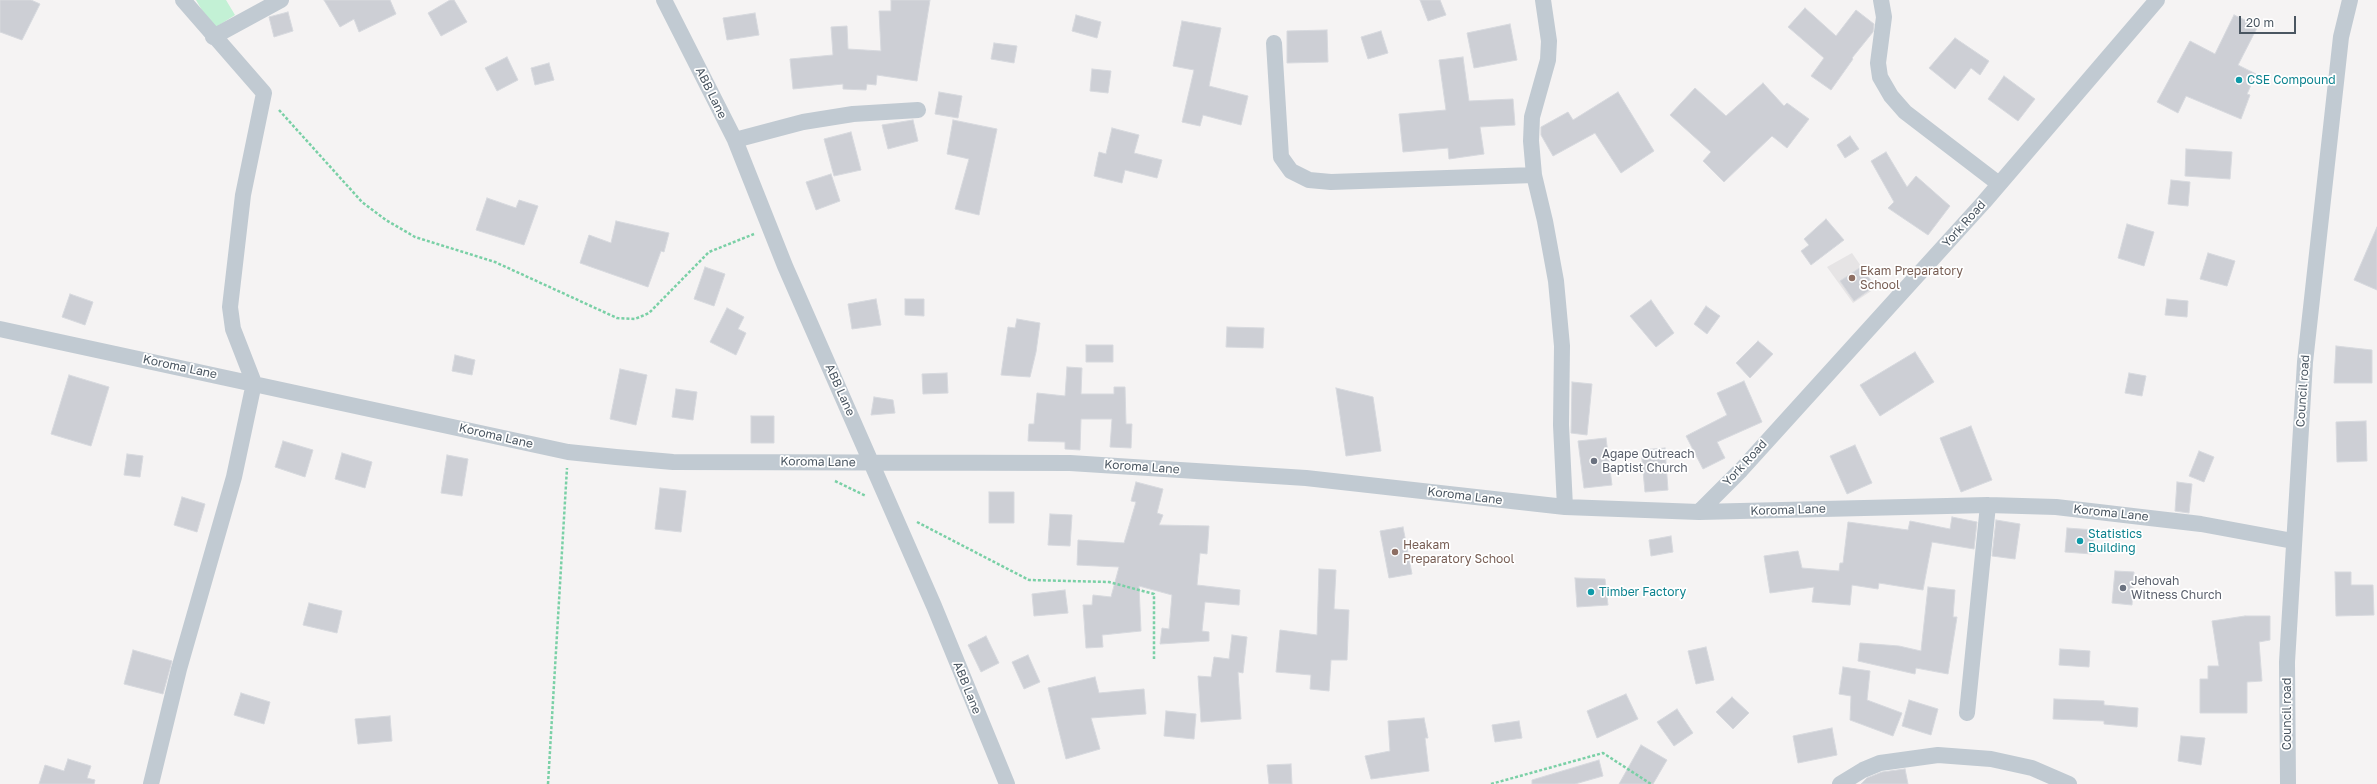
<!DOCTYPE html>
<style>
body{margin:0}
#map{position:relative;width:2377px;height:784px;overflow:hidden;background:#f5f3f3;font-family:"Golos Text",sans-serif}
canvas{display:block}
.scale{position:absolute;left:2239px;top:16px;width:57px;height:18px;box-sizing:border-box;border:2px solid #4a5661;border-top:0;padding-left:5px;font-size:12px;line-height:14px;white-space:nowrap;color:#4a5661;-webkit-text-stroke:3px #fff;paint-order:stroke}
</style>
<div id="map">
<canvas width="2377" height="784"></canvas>
<div class="scale">20 m</div>
</div>
<script>
const c = document.querySelector('canvas').getContext('2d');
c.lineJoin = 'round';
function paint(path, color) { c.fillStyle = color; c.fill(path, 'evenodd'); }
const poly = rows => new Path2D(rows.map(r => 'M' + r).join(''));
function trace(path, color, width, dash) { c.strokeStyle = color; c.lineWidth = width; c.lineCap = dash ? 'butt' : 'round'; c.setLineDash(dash || []); c.stroke(path); }
function label(font, color, halo, rows, align = 'center') {
  c.font = font + ' "Golos Text",sans-serif'; c.lineWidth = 3.5; c.setLineDash([]); c.textBaseline = 'middle'; c.strokeStyle = halo; c.fillStyle = color; for (const [text, x, y, turn = 0] of rows) {
    c.save(); c.translate(x, y); c.rotate((+turn || 0) * Math.PI / 180); c.textAlign = isNaN(turn) ? turn : align; if (halo) c.strokeText(text, 0, 0); c.fillText(text, 0, 0); c.restore();
  }
}
paint(poly([
 [1852,253,1876,288,1853,303,1827,267]
]), '#e6e4e5');
paint(poly([
 [196,0,226,0,235,15,213,29]
]), '#c3f1d5');
const building = poly([
 [0,0,31,0,40,4,22,40,0,32,0,0],
 [324,0,390,0,396,14,359,32,354,19,340,27,324,0],
 [450,0,454,0,467,22,441,36,428,13,450,0],
 [891,0,930,0,917,81,877,75,876,85,867,84,866,90,843,89,843,84,793,89,790,59,833,55,831,27,847,26,848,49,881,51,879,11,891,11,891,0],
 [1420,0,1440,0,1446,15,1428,21,1420,0],
 [1805,8,1836,36,1856,10,1874,24,1873,32,1852,58,1853,59,1831,90,1811,76,1824,58,1788,27,1805,8],
 [288,12,293,31,274,37,269,17,288,12],
 [755,13,759,35,727,40,723,18,755,13],
 [1076,15,1101,22,1097,38,1072,31,1076,15],
 [2234,15,2258,26,2238,65,2256,74,2247,94,2250,95,2241,119,2186,96,2178,113,2157,102,2190,41,2215,54,2234,15],
 [1182,21,1221,28,1209,86,1248,96,1241,125,1203,115,1200,126,1182,122,1194,70,1173,66,1182,21],
 [1510,24,1517,60,1474,68,1467,33,1510,24],
 [1327,30,1328,62,1287,63,1287,31,1327,30],
 [1381,31,1388,53,1368,59,1361,37,1381,31],
 [1955,38,1989,61,1980,75,1971,68,1955,89,1929,68,1955,38],
 [994,43,1017,46,1014,63,991,59,994,43],
 [507,57,518,80,497,91,485,68,507,57],
 [1463,57,1469,101,1513,99,1515,125,1480,127,1484,154,1449,159,1448,148,1403,152,1399,114,1446,110,1439,60,1463,57],
 [549,63,554,80,535,85,531,68,549,63],
 [1092,69,1111,71,1108,93,1090,91,1092,69],
 [2004,76,2035,99,2018,121,1988,99,2004,76],
 [1763,83,1784,106,1787,103,1809,119,1787,148,1772,136,1724,182,1703,161,1711,152,1670,115,1695,88,1726,116,1763,83],
 [939,92,962,96,958,118,935,114,939,92],
 [1618,92,1654,151,1621,173,1595,133,1553,156,1541,135,1541,127,1568,112,1573,120,1618,92],
 [913,120,918,141,888,149,882,125,913,120],
 [953,120,997,129,979,215,955,209,969,159,947,154,953,120],
 [1112,128,1139,135,1134,153,1162,160,1157,178,1125,170,1122,183,1094,176,1099,152,1106,154,1112,128],
 [851,132,861,170,834,176,824,139,851,132],
 [1850,136,1859,149,1845,158,1837,145,1850,136],
 [2186,149,2232,152,2230,179,2185,176,2186,149],
 [1886,152,1907,187,1916,176,1950,206,1928,235,1888,208,1894,202,1871,161,1886,152],
 [831,174,840,201,816,210,806,182,831,174],
 [2171,180,2190,182,2188,206,2168,204,2171,180],
 [487,198,516,208,519,200,538,206,524,245,476,230,487,198],
 [1826,219,1844,240,1811,265,1801,251,1809,245,1804,239,1826,219],
 [616,221,669,233,664,252,661,251,648,287,580,263,589,235,611,243,616,221],
 [2127,224,2154,232,2144,266,2118,258,2127,224],
 [2377,227,2377,290,2354,280,2377,227],
 [2208,253,2235,261,2227,286,2200,279,2208,253],
 [705,267,725,274,714,306,694,299,705,267],
 [1861,267,1875,286,1854,301,1840,281,1861,267],
 [70,294,93,302,85,325,62,317,70,294],
 [876,299,881,325,852,329,848,304,876,299],
 [905,299,924,299,924,316,905,315,905,299],
 [2167,299,2188,301,2187,317,2165,315,2167,299],
 [1651,300,1674,333,1656,347,1630,316,1651,300],
 [1706,306,1720,316,1707,334,1694,324,1706,306],
 [727,308,744,317,738,329,746,333,736,355,710,342,727,308],
 [1017,319,1040,323,1036,352,1030,377,1001,375,1008,327,1015,328,1017,319],
 [1227,327,1264,328,1263,348,1226,347,1227,327],
 [1758,341,1773,354,1750,378,1736,363,1758,341],
 [1086,345,1113,345,1113,362,1086,362,1086,345],
 [2336,346,2372,350,2372,383,2334,383,2336,346],
 [1915,352,1934,382,1880,416,1860,385,1915,352],
 [455,355,475,360,472,375,452,371,455,355],
 [1067,367,1082,368,1081,394,1114,394,1114,387,1125,387,1126,424,1132,424,1131,448,1110,447,1112,419,1081,419,1080,450,1065,449,1065,442,1028,441,1029,424,1034,424,1037,393,1065,396,1067,367],
 [620,369,647,375,636,425,610,419,620,369],
 [947,373,948,393,923,394,922,374,947,373],
 [2129,373,2146,376,2142,396,2125,393,2129,373],
 [69,375,109,387,91,446,51,434,69,375],
 [1744,381,1762,422,1717,442,1725,458,1703,469,1686,436,1727,415,1717,393,1744,381],
 [1572,382,1592,384,1587,435,1571,433,1572,382],
 [1336,388,1373,397,1381,451,1346,456,1336,388],
 [676,389,697,392,693,420,672,417,676,389],
 [874,397,893,400,895,413,871,415,874,397],
 [751,416,774,416,774,443,751,443,751,416],
 [2366,421,2367,461,2337,462,2336,422,2366,421],
 [1971,426,1992,480,1961,492,1940,438,1971,426],
 [1606,438,1612,485,1584,488,1578,441,1606,438],
 [283,441,313,450,305,477,275,467,283,441],
 [1855,445,1872,483,1847,494,1830,456,1855,445],
 [1665,448,1668,490,1645,492,1641,450,1665,448],
 [2199,451,2214,457,2204,482,2189,476,2199,451],
 [342,453,372,462,365,488,335,479,342,453],
 [127,454,143,456,140,477,124,475,127,454],
 [447,455,468,459,462,496,441,493,447,455],
 [1136,482,1163,489,1157,513,1163,515,1159,525,1209,526,1207,554,1200,553,1197,585,1240,590,1239,605,1205,602,1202,631,1209,632,1209,641,1160,644,1162,628,1169,629,1172,595,1139,586,1141,631,1102,635,1103,647,1086,648,1083,605,1092,605,1093,595,1111,597,1119,567,1077,565,1078,540,1124,543,1136,502,1131,501,1136,482],
 [2177,482,2192,484,2189,513,2175,511,2177,482],
 [660,488,686,491,681,532,655,529,660,488],
 [989,492,1014,492,1014,523,989,523,989,492],
 [182,497,205,504,197,532,174,525,182,497],
 [1050,514,1072,515,1070,546,1048,545,1050,514],
 [1952,517,1977,522,1974,549,1932,542,1923,590,1879,583,1878,589,1852,585,1850,605,1812,602,1814,587,1770,593,1764,556,1798,551,1802,568,1839,571,1840,563,1843,563,1848,522,1908,530,1910,521,1950,529,1952,517],
 [1996,520,2020,524,2015,559,1992,556,1996,520],
 [1403,527,1412,574,1389,578,1380,531,1403,527],
 [2067,528,2094,530,2092,554,2065,552,2067,528],
 [1671,536,1673,552,1651,556,1649,540,1671,536],
 [1319,569,1336,570,1334,609,1349,610,1347,660,1331,660,1329,691,1310,689,1311,675,1276,672,1280,630,1317,635,1319,569],
 [2115,571,2134,572,2132,605,2112,603,2115,571],
 [2335,572,2351,572,2351,585,2373,585,2374,615,2336,616,2335,572],
 [1575,578,1605,579,1608,605,1577,607,1575,578],
 [1928,587,1955,590,1953,617,1957,617,1948,674,1916,668,1915,674,1858,661,1860,643,1899,646,1921,651,1928,587],
 [1065,590,1068,613,1034,616,1032,594,1065,590],
 [309,603,342,611,337,633,303,625,309,603],
 [2245,616,2270,616,2270,640,2259,642,2262,681,2247,682,2247,713,2200,713,2200,679,2208,679,2208,666,2219,666,2212,621,2245,616],
 [1232,635,1247,637,1243,673,1238,672,1241,719,1201,722,1198,676,1211,677,1214,657,1229,659,1232,635],
 [986,636,999,663,981,672,968,645,986,636],
 [1706,647,1714,680,1696,684,1688,651,1706,647],
 [2060,649,2090,651,2089,667,2059,665,2060,649],
 [133,650,172,661,163,694,124,684,133,650],
 [1028,655,1040,682,1024,689,1012,662,1028,655],
 [1843,667,1870,671,1867,700,1902,713,1893,736,1850,720,1851,696,1839,694,1843,667],
 [1095,677,1099,693,1144,689,1146,714,1091,718,1100,749,1066,759,1048,688,1095,677],
 [241,693,270,702,264,724,234,715,241,693],
 [1626,694,1638,719,1597,738,1587,711,1626,694],
 [1732,697,1749,713,1733,729,1716,712,1732,697],
 [2054,699,2104,701,2104,705,2138,708,2137,727,2104,724,2104,721,2053,719,2054,699],
 [1909,700,1938,709,1931,735,1902,726,1909,700],
 [1677,709,1693,733,1674,746,1657,722,1677,709],
 [1166,711,1196,714,1194,739,1164,736,1166,711],
 [390,716,392,741,358,744,355,719,390,716],
 [1424,718,1428,738,1425,738,1429,771,1371,779,1365,756,1390,751,1388,721,1424,718],
 [1519,721,1522,738,1495,742,1492,725,1519,721],
 [1832,728,1837,755,1798,763,1793,736,1832,728],
 [2181,736,2205,738,2201,765,2178,761,2181,736],
 [1641,745,1667,760,1653,784,1619,784,1641,745],
 [68,759,91,766,87,778,95,780,94,784,39,784,45,765,64,771,68,759],
 [1599,760,1603,776,1575,784,1532,784,1532,780,1599,760],
 [1291,764,1292,784,1269,784,1267,765,1291,764],
 [1905,769,1908,784,1861,784,1867,778,1882,772,1905,769]
]);
paint(building, '#cdcfd5');
trace(building, '#d7d9de', 1);
trace(poly([
 [279,110,362,202,386,220,415,237,495,262,617,318,635,319,649,313,709,252,754,234],
 [835,481,866,496],
 [917,522,1029,580,1109,582,1154,594,1154,659],
 [548,784,567,468],
 [1491,784,1603,753,1651,784]
]), '#7ad0a6', 2.5, [3, 2]);
trace(poly([
 [664,0,735,140,785,266,934,606,1007,784],
 [1543,0,1549,41,1548,60,1532,117,1531,141,1534,175,1545,221,1556,281,1562,346,1561,425,1565,507],
 [1881,0,1884,17,1878,63,1880,77,1891,96,1905,112,1999,184],
 [213,37,281,0],
 [1274,43,1281,157,1291,171,1309,180,1331,182,1534,175],
 [735,140,803,122,853,114,918,110],
 [0,329,568,452,616,457,673,462,1070,463,1306,478,1565,507,1699,512,1988,505,2056,507,2201,524,2293,541],
 [1699,512,1741,470,1984,202,2157,0],
 [1967,713,1988,505],
 [151,784,179,669,234,477,254,383,233,329,230,307,243,195,264,93,183,0],
 [1840,784,1863,770,1880,763,1938,755,1991,759,2032,768,2069,784],
 [2288,784,2287,662,2305,362,2341,37,2350,0]
]), '#c1cad2', 16);
for (const [x, y, r, color] of [
 [2239,80,4,"#0f9aa8"],
 [1852,278,4,"#8d6e63"],
 [1594,461,4,"#6b7280"],
 [2080,541,4,"#0f9aa8"],
 [1395,552,4,"#8d6e63"],
 [2123,588,4,"#6b7280"],
 [1591,592,4,"#0f9aa8"]
]) { const dot = new Path2D(); dot.arc(x, y, r, 0, 2 * Math.PI); c.fillStyle = color; c.fill(dot); trace(dot, '#fff', 1.5); }
label('12px', '#0d838f', '#fff', [
 ["CSE Compound",2247,80],
 ["Statistics",2088,534],
 ["Building",2088,548],
 ["Timber Factory",1599,592]
], 'left');
label('12px', '#4a5661', '#fff', [
 ["ABB Lane",711,93,64],
 ["York Road",1964,224,-48],
 ["Koroma Lane",180,367,12],
 ["ABB Lane",840,390,66],
 ["Council road",2303,391,-86],
 ["Koroma Lane",496,436,13],
 ["Koroma Lane",818,462,1],
 ["York Road",1745,463,-47],
 ["Koroma Lane",1142,467,4],
 ["Koroma Lane",1465,496,7],
 ["Koroma Lane",1788,510,-2],
 ["Koroma Lane",2111,513,6],
 ["ABB Lane",967,688,68],
 ["Council road",2287,714,-90]
]);
label('12px', '#785e54', '#fff', [
 ["Ekam Preparatory",1860,271],
 ["School",1860,285],
 ["Heakam",1403,545],
 ["Preparatory School",1403,559]
], 'left');
label('12px', '#5b616d', '#fff', [
 ["Agape Outreach",1602,454],
 ["Baptist Church",1602,468],
 ["Jehovah",2131,581],
 ["Witness Church",2131,595]
], 'left');
</script>
